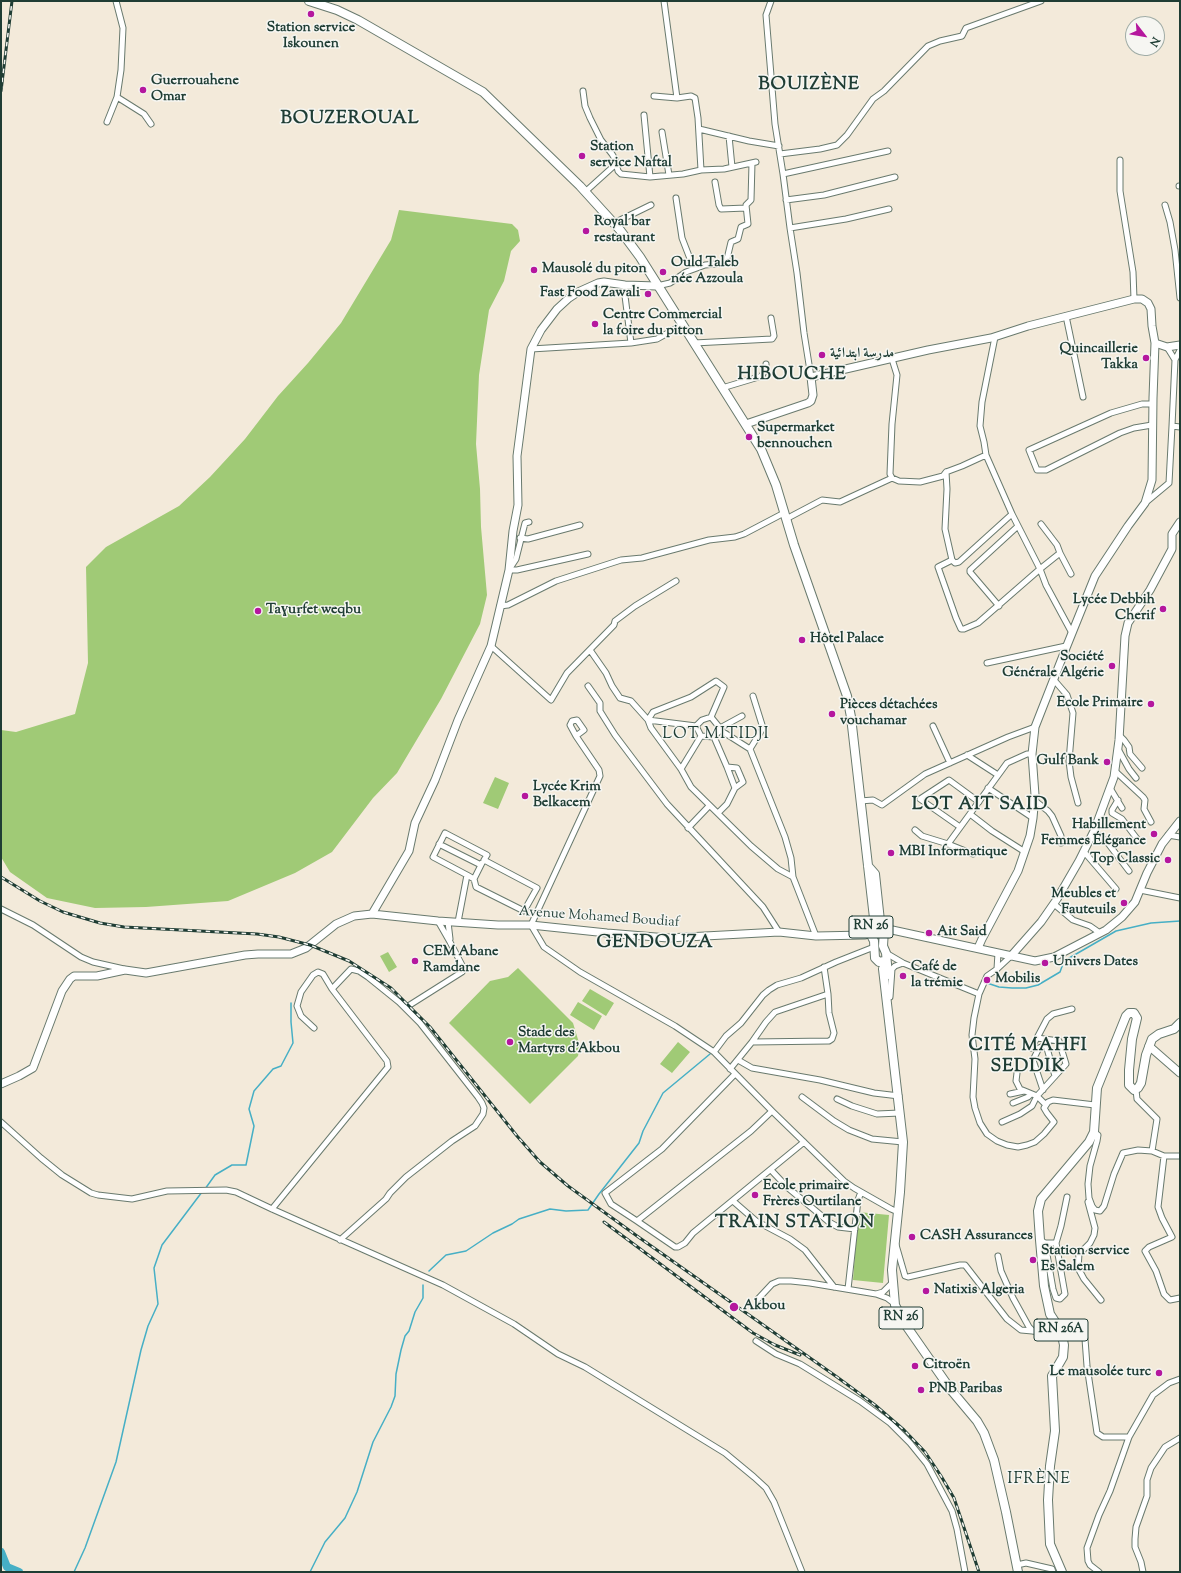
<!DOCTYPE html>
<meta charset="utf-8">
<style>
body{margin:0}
#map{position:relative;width:1181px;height:1573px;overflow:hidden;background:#f3eada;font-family:"Sorts Mill Goudy",serif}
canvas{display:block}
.frame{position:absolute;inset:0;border:2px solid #1f3d34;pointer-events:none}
.north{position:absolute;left:1125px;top:16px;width:40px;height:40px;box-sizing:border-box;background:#f6f6f2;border:1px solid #a0aca6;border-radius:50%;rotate:121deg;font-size:11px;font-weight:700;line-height:16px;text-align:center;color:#1f3d34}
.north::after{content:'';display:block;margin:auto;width:14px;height:18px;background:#b5179e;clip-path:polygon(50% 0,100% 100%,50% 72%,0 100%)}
</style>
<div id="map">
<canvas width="1181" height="1573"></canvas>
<div class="frame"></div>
<div class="north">N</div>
</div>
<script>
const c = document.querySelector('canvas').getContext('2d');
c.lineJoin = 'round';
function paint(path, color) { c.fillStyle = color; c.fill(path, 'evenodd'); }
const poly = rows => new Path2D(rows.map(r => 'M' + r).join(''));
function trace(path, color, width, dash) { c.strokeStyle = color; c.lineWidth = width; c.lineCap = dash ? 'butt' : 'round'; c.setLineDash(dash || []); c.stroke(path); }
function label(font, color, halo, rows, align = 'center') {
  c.font = font + ' "Sorts Mill Goudy",Amiri,serif'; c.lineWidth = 3; c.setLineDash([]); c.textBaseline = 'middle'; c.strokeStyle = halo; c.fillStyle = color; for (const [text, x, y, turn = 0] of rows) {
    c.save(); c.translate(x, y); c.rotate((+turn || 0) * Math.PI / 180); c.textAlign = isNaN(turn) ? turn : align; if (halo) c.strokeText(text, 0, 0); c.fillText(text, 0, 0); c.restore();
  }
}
paint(poly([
 [399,210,512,224,518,230,520,241,511,251,504,281,489,310,479,375,476,444,480,489,481,527,487,595,480,624,441,699,397,773,373,798,332,852,295,873,228,901,146,907,95,908,47,898,10,872,1,857,1,730,16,732,75,714,88,663,86,567,106,547,179,506,210,477,245,439,278,396,308,363,341,323,391,240],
 [495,777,509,783,498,809,483,803],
 [388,952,397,967,389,972,380,956],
 [518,968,573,1023,580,1046,578,1056,530,1104,449,1023,490,981,508,977],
 [590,989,614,1003,606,1016,582,1001],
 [578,1002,602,1016,594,1030,570,1015],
 [678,1042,690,1052,672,1073,660,1064],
 [858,1212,889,1215,883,1283,853,1280]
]), '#a0ca76');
trace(poly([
 [987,983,999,987,1012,988,1026,988,1038,985,1060,972,1064,961,1116,931,1151,923,1180,921],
 [205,1189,215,1175,232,1165,246,1165,254,1126,249,1109,254,1091,273,1069,281,1066,293,1043,291,1022,291,1003],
 [429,1271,446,1255,466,1251,493,1233,512,1224,519,1219,550,1209,566,1211,588,1210,599,1194,639,1143,643,1131,663,1093,710,1054],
 [74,1572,85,1548,116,1462,141,1350,148,1326,158,1304,154,1268,162,1245,202,1192],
 [310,1572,325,1542,345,1518,357,1492,373,1442,391,1407,395,1396,396,1374,401,1350,405,1336,409,1331,415,1312,423,1298,423,1285]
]), '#46afc5', 1.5);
trace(poly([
 [1,1552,7,1567,19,1572]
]), '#46afc5', 8);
trace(poly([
 [875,920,882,968]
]), '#c9c7b9', 8, [8, 4]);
const street = poly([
 [664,1,677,98],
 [771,1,766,15,775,124,783,174,790,228,797,273,804,333,811,377],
 [583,91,585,106,590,118,601,140,612,154,615,159,618,171,621,174,650,177,683,174,701,170,724,169,756,162],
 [654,96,677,98,691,96,695,98,698,118,701,170],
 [117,97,144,114,151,124],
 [644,115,650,177],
 [107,122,117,97,121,70,123,28,116,1],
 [699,129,749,141,779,146],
 [662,132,669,175],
 [729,136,732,167],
 [780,154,820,149,837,145,847,135,873,99,884,91,928,46,940,41,962,36,966,28,1041,1],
 [1120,160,1120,191,1133,272,1134,299],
 [783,174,888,151],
 [715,182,719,205,721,209,746,208],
 [1179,186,1180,186],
 [585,192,616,164],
 [676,198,682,238,694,269],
 [786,200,824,195,895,177],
 [1165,205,1170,222,1175,250,1180,298],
 [614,223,651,205],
 [790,228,846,219,889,209],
 [625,285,625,296,631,343],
 [657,286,670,283,686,272,705,265,726,263,731,242,738,239,741,227,748,224,746,205,751,200,752,163],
 [1066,316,1083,397],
 [995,337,982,402,980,426,984,442,986,455,1012,514],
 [694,343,772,339,774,336,771,318],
 [1167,347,1175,360],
 [531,349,631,343,657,339,682,325],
 [722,388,762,376,766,367,766,364],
 [1152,425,1134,428,1120,433,1046,470,1037,470,1029,450,1111,413,1142,404,1153,404],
 [1172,426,1175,360,1180,350],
 [892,478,890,474,892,424,897,375,892,359],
 [1145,503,1169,483,1172,426,1180,427],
 [786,519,822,500,840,502,892,478,899,481,920,482,943,476,946,472],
 [1041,524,1057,545,1060,553],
 [520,538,528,539,580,525],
 [952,560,945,529,947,489,946,472,962,466,986,455],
 [510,568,516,559,525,523,529,522],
 [509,570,517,570,588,554],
 [1071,574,1060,553,1040,569,1012,514,959,562,955,563,952,560,938,567,956,618,961,629,964,629,978,623,1040,569,1046,585,1072,633],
 [500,606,508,605,556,581,621,560,642,558,709,540,735,537,744,534,784,513],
 [999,606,970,572,970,570,1018,526],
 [491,646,551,700,567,673,614,625,615,621,635,606,676,581],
 [590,650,606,673,612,686,620,698,631,701,648,720,696,726],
 [987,663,1066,646],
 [1054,680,1067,695,1073,713,1069,761,1071,777,1078,803],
 [588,686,600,703,600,711,615,735,667,804,763,907,779,932],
 [711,717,702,720,696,726,701,736,714,737,720,730,720,728,711,717,724,687,716,681,691,697,653,712,648,720,651,728,681,769,691,787,751,846,778,869,793,877],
 [933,726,950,763],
 [720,728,742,716],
 [720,730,750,749,785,837,791,858,793,877,816,936],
 [1119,735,1124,740,1129,747,1130,754,1142,768],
 [576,736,584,730,577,720,572,721,570,725,576,736,599,770,600,776,531,925,544,947,580,972,675,1026,714,1052,772,1111,844,1181,854,1188,891,1209,898,1212],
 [714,737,727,767,737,768,743,782,735,788,727,804,718,813],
 [750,749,763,728,753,696],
 [1118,749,1129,769,1136,778],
 [967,755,998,775],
 [727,767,735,788],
 [681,769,701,736],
 [1115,771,1143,797,1145,800,1144,809,1151,822],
 [988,788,1033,818],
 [1110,788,1122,808],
 [1034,800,1048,811,1052,816,1061,836,1061,843],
 [1118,800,1112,810,1112,813,1122,819,1138,840],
 [860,801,873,800,882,805,925,774,1008,737,1035,727],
 [970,814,992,831,1025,852],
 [960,827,920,799,949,780,979,802],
 [688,828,709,806],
 [915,830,922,836,948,844,1007,763,1027,754,1032,754],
 [1094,831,1107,842,1129,871],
 [1168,835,1180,837],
 [439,844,481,865],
 [948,844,973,854],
 [1083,852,1086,854,1116,889],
 [474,879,482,863],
 [1140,890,1180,898],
 [1054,904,1073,920,1090,926,1100,933],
 [1,909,33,925,81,957,93,962,124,969],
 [448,922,450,939],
 [458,922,467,875,433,857,445,833,487,855,484,860,537,888,524,911,476,887,474,879,467,875],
 [886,953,903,963,979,994,974,1018,972,1035,975,1059,973,1097,975,1108,980,1123,987,1134,997,1141,1007,1145,1018,1147,1027,1145,1035,1142,1044,1134,1054,1122,1047,1113,1044,1108,1048,1102,1053,1100,1095,1105],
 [997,969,998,953],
 [332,989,351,969,359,971,368,977,399,1002,420,1023,478,1097,482,1103,484,1108,483,1114,475,1126,452,1141,406,1177,390,1193,386,1199,340,1240],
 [979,994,987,976,997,969,1011,956],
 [890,997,892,969,895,966,903,963],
 [405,1008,462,972,464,969,450,942,438,921],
 [752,1042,829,1041,832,1039,834,1033,829,1013,828,994],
 [1048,1043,1046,1045,1055,1076],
 [1031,1048,1037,1038],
 [714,1052,726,1036,741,1023,763,995,769,990,777,985,801,978,836,962,874,947],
 [738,1060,752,1068,820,1080,874,1093,899,1096],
 [730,1069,752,1042,766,1022,775,1012,828,994,824,967],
 [1043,1090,1033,1060,1039,1048,1046,1045],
 [1136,1090,1137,1099,1157,1119,1152,1151],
 [1010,1094,1024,1091],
 [802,1097,834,1121,849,1130,872,1139,903,1142],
 [837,1099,852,1106,877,1114,900,1113],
 [1013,1103,1028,1097,1031,1094],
 [1046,1105,1037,1096,1066,1064,1059,1041,1037,1038,1047,1019,1053,1014,1072,1009],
 [772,1111,751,1131,637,1221,675,1247,678,1247,685,1243,693,1233,804,1142],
 [1,1122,41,1158,62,1175,91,1193,98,1195,132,1199,167,1191,226,1190,236,1192,272,1209,443,1285,514,1324,558,1354,585,1367,725,1453,754,1477,766,1488,774,1502,802,1572],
 [1002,1122,1020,1114,1032,1106,1037,1096,1020,1089,1016,1081,1017,1073],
 [1094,1132,1098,1135,1097,1141,1090,1166,1088,1184,1089,1198,1092,1206,1095,1210,1100,1211,1104,1206,1114,1174,1123,1153,1138,1150,1152,1151,1164,1156,1180,1156],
 [1164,1156,1158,1207,1162,1218,1172,1237,1149,1247,1145,1251,1156,1271,1164,1294,1170,1300,1180,1298],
 [771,1170,787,1187,829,1222,838,1227,855,1229],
 [733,1201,756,1221,790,1239,805,1250,834,1287],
 [1088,1202,1095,1228,1094,1235,1090,1243,1079,1254,1078,1268,1084,1279,1101,1300],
 [272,1209,388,1067,387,1061,332,989,323,974,318,972,313,975,301,992,297,1006,301,1016,314,1028],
 [637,1221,611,1204,605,1193,662,1149,735,1074],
 [1040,1240,1045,1243,1053,1289,1056,1298,1060,1299,1065,1294,1056,1243],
 [1045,1243,1056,1243,1061,1226,1067,1197],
 [896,1245,905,1276,908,1277,960,1265,965,1265,1007,1319,1021,1330,1055,1333,1066,1328,1074,1329,1082,1334,1085,1339,1087,1366,1097,1433,1103,1437,1129,1437],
 [998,1256,1001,1271,1013,1298,1029,1327,1033,1331],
 [848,1289,858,1200,861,1192],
 [876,1294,883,1292,893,1282],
 [758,1299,772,1284,779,1281,791,1281,810,1283,876,1294,887,1298,895,1304],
 [756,1341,776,1354,800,1364,860,1401,890,1423,910,1443,927,1464,952,1511,957,1529,965,1572],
 [1017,1565,1026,1563,1052,1569,1053,1572],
 [1099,1572,1090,1565,1088,1561,1087,1548,1099,1515,1110,1491,1129,1437,1153,1395,1169,1383,1180,1379],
 [1143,1572,1141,1562,1135,1547,1135,1539,1136,1527,1147,1496,1147,1480,1151,1468,1165,1447,1180,1438]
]);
const secondary = poly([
 [746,424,808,403,811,401,813,395,811,377,928,350,991,338,1028,326,1134,299,1142,299,1148,303,1151,309,1152,326,1155,343,1167,347,1180,345],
 [372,914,409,851,415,823,435,780,458,720,491,646,509,570,513,531,518,505,517,456,531,349,541,330,557,309,569,298,578,292,598,283,604,282,625,285,657,286],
 [883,928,1035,961,1054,957,1106,930,1122,917,1135,902,1147,873,1162,844,1180,821],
 [978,948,982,939,1018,871,1030,836,1033,818,1035,795,1032,754,1035,727,1066,648,1095,576,1128,526,1145,503,1152,480,1153,398,1155,343],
 [1011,956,1041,922,1057,899,1079,861,1094,831,1114,777,1119,740,1125,636,1128,623,1150,590,1172,549,1172,534,1180,522],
 [1149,1046,1180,1073],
 [1,1084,19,1076,33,1068,62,991,70,979,74,976,97,976,125,970,146,973,245,955,258,954,291,954,306,948,336,924,354,916,372,914,438,921,498,925,531,925,607,933,668,938,779,932,816,936,865,935,870,930]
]);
const primary = poly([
 [309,1,337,10,358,20,483,92,580,186,620,230,640,257,761,449,776,485,794,545,847,696,851,717,874,918],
 [868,866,875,874,880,921,883,928],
 [886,959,884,961,879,962,875,958,874,941,870,933,872,927,874,926,881,926,884,930,883,946,886,953,888,975],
 [883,969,903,1142,900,1192,892,1270,895,1305,905,1324,951,1390,977,1421,984,1433,994,1460,1006,1512,1018,1572],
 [1062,1572,1050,1544,1048,1500,1050,1466,1055,1431,1052,1376,1063,1357,1064,1345,1061,1331,1050,1314,1044,1286,1040,1240,1038,1211,1041,1199,1089,1142,1094,1132,1097,1088,1126,1016,1129,1013,1134,1013,1137,1018,1132,1039,1129,1070,1129,1085,1134,1090,1138,1088,1141,1083,1146,1055,1152,1039,1159,1034,1174,1029,1180,1023]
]);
trace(street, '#697a6e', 7);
trace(secondary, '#697a6e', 9);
trace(primary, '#697a6e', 10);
trace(street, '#fff', 5);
trace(secondary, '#fff', 7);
trace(primary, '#fff', 8);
const rail = poly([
 [1,91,12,1],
 [1,877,40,901,63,912,100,923,124,927,257,934,279,937,310,945,349,961,391,988,430,1027,517,1136,540,1162,568,1186,637,1236,837,1377,875,1405,904,1430,925,1452,941,1476,954,1498,979,1572],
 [604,1222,753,1333,775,1345,800,1355]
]);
trace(rail, '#1f3d34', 3);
trace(rail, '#f6f6f2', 1.5, [4.5]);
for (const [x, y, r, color] of [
 [311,14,4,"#b5179e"],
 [143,90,4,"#b5179e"],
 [582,156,4,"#b5179e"],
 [586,231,4,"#b5179e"],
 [534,270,4,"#b5179e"],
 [663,272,4,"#b5179e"],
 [648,294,4,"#b5179e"],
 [595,324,4,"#b5179e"],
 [822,355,4,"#b5179e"],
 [1146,358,4,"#b5179e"],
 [749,437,4,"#b5179e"],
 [1163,609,4,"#b5179e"],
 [258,611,4,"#b5179e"],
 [802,640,4,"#b5179e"],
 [1112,666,4,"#b5179e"],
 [1151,704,4,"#b5179e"],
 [832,714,4,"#b5179e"],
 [1107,762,4,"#b5179e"],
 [525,796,4,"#b5179e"],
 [1154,834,4,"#b5179e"],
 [891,853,4,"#b5179e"],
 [1168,860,4,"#b5179e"],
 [1124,903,4,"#b5179e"],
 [929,933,4,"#b5179e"],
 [415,961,4,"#b5179e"],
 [1045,963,4,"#b5179e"],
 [903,976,4,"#b5179e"],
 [987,980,4,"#b5179e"],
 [510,1042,4,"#b5179e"],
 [755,1195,4,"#b5179e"],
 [912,1237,4,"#b5179e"],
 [1033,1260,4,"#b5179e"],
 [926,1291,4,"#b5179e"],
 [734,1307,5,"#b5179e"],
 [915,1366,4,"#b5179e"],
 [1159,1373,4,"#b5179e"],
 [921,1390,4,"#b5179e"]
]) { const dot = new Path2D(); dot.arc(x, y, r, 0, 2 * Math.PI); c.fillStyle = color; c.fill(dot); trace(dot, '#f6f6f2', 1.5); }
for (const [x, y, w] of [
 [871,927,44],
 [901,1318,44],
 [1061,1330,54]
]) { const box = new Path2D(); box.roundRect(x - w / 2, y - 11, w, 22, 3); c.fillStyle = '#f6f6f2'; c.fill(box); trace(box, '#1f3d34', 1); }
label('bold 13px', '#1f3d34', null, [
 ["RN 26",871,927],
 ["RN 26",901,1318],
 ["RN 26A",1061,1330]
]);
label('bold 14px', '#1f3d34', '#f6f6f2', [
 ["Station service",311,29,"center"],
 ["Iskounen",311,45,"center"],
 ["Guerrouahene",151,82],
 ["Omar",151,98],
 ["Station",590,148],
 ["service Naftal",590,164],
 ["Royal bar",594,223],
 ["restaurant",594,239],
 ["Ould Taleb",671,264],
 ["née Azzoula",671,280],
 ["Mausolé du piton",542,270],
 ["Fast Food Zawali",640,294,"right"],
 ["Centre Commercial",603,316],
 ["la foire du pitton",603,332],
 ["Quincaillerie",1138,350,"right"],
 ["Takka",1138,366,"right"],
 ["مدرسة ابتدائية",830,355],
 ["Supermarket",757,429],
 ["bennouchen",757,445],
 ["Lycée Debbih",1155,601,"right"],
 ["Cherif",1155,617,"right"],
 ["Taɣuṛfet weqbu",266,611],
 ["Hôtel Palace",810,640],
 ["Société",1104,658,"right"],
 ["Générale Algérie",1104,674,"right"],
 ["Ecole Primaire",1143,704,"right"],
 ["Pièces détachées",840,706],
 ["vouchamar",840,722],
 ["Gulf Bank",1099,762,"right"],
 ["Lycée Krim",533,788],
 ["Belkacem",533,804],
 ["Habillement",1146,826,"right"],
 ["Femmes Élégance",1146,842,"right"],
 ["MBI Informatique",899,853],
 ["Top Classic",1160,860,"right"],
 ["Meubles et",1116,895,"right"],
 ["Fauteuils",1116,911,"right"],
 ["Ait Said",937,933],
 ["CEM Abane",423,953],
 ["Ramdane",423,969],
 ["Univers Dates",1053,963],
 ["Café de",911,968],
 ["la trémie",911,984],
 ["Mobilis",995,980],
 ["Stade des",518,1034],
 ["Martyrs d’Akbou",518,1050],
 ["Ecole primaire",763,1187],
 ["Frères Ourtilane",763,1203],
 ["CASH Assurances",920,1237],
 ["Station service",1041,1252],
 ["Es Salem",1041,1268],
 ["Natixis Algeria",934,1291],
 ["Akbou",743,1307],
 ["Citroën",923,1366],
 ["Le mausolée turc",1151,1373,"right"],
 ["PNB Paribas",929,1390]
], 'left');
label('14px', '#1f3d34', '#f6f6f2', [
 ["Avenue Mohamed Boudiaf",599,918,4]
]);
c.letterSpacing = '1px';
label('16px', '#1f3d34', '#f6f6f2', [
 ["LOT MITIDJI",716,735],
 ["IFRÈNE",1039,1480]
]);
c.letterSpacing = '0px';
c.letterSpacing = '1px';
label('bold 18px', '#1f3d34', '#f6f6f2', [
 ["BOUIZÈNE",809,86],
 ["BOUZEROUAL",350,120],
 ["HIBOUCHE",792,376],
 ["LOT AIT SAID",980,806],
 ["GENDOUZA",655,944],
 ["CITÉ MAHFI",1028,1047],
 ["SEDDIK",1028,1068],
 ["TRAIN STATION",795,1224]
]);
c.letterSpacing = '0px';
</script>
